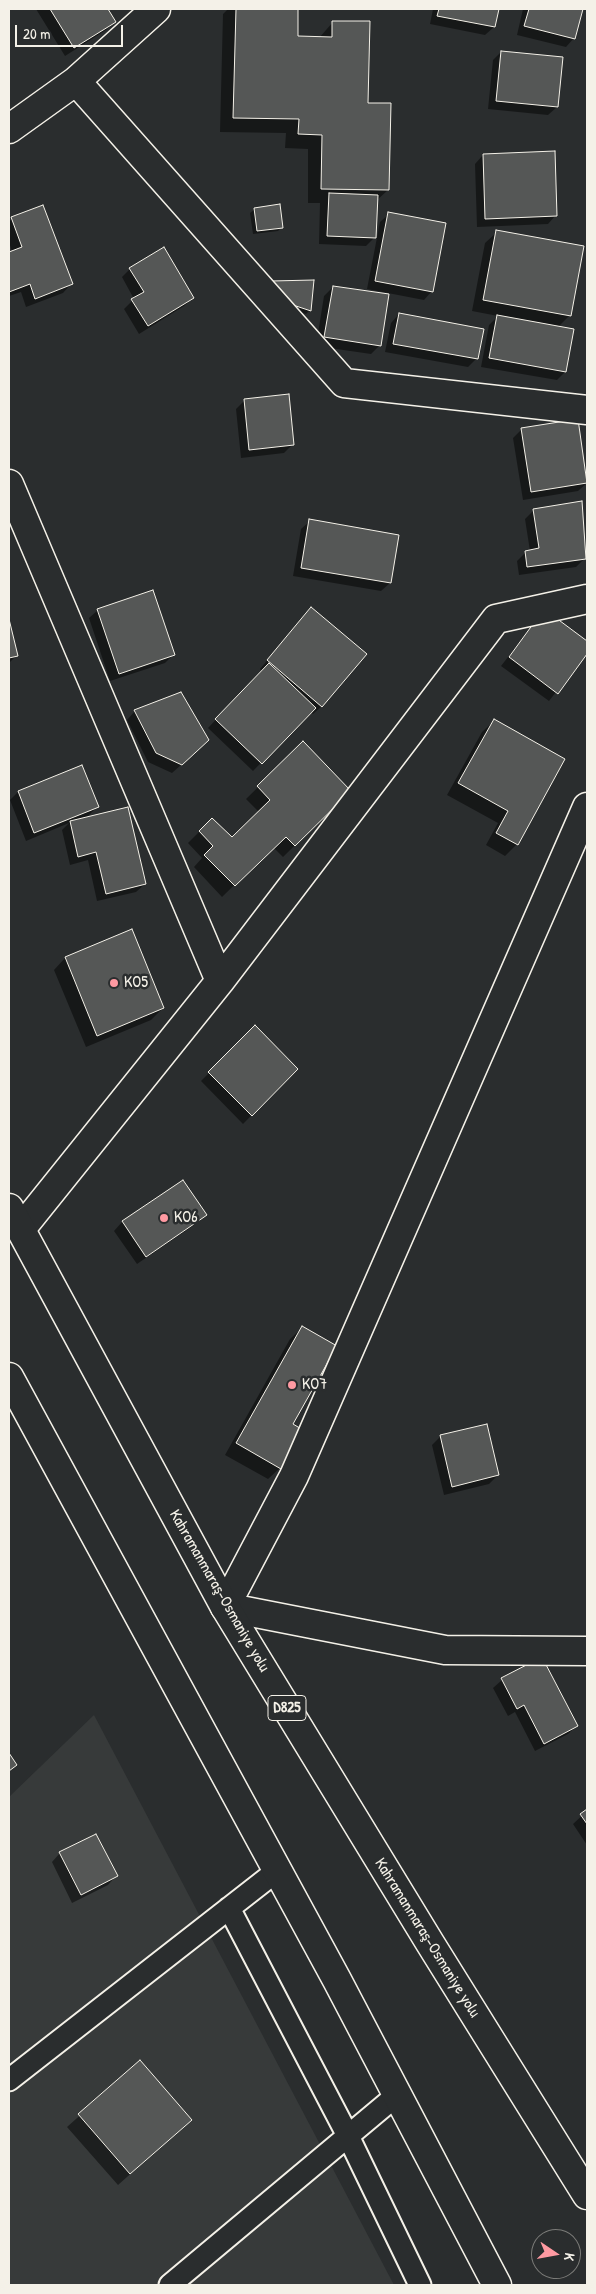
<!DOCTYPE html>
<meta charset="utf-8">
<style>
body{margin:0}
#map{position:relative;width:596px;height:2294px;overflow:hidden;background:#2a2d2e;font-family:"Patrick Hand",sans-serif}
canvas{display:block}
.frame{position:absolute;inset:0;border:10px solid #f4f1e8;pointer-events:none}
.north{position:absolute;left:531px;top:2229px;width:50px;height:50px;box-sizing:border-box;background:#2a2d2e;border:1px solid #7b7b78;border-radius:50%;rotate:102deg;font-size:14px;font-weight:700;line-height:20px;text-align:center;color:#f4f1e8}
.north::after{content:'';display:block;margin:auto;width:18px;height:22px;background:#ff9aa2;clip-path:polygon(50% 0,100% 100%,50% 72%,0 100%)}
.scale{position:absolute;left:15px;top:25px;width:108px;height:22px;box-sizing:border-box;border:2px solid #f4f1e8;border-top:0;padding-left:6px;font-size:15px;line-height:18px;white-space:nowrap;color:#f4f1e8;-webkit-text-stroke:4px #2a2d2e;paint-order:stroke}
</style>
<div id="map">
<canvas width="596" height="2294"></canvas>
<div class="frame"></div>
<div class="north">K</div>
<div class="scale">20 m</div>
</div>
<script>
const c = document.querySelector('canvas').getContext('2d');
c.lineJoin = 'round';
function paint(path, color) { c.fillStyle = color; c.fill(path, 'evenodd'); }
const poly = rows => new Path2D(rows.map(r => 'M' + r).join(''));
function trace(path, color, width, dash) { c.strokeStyle = color; c.lineWidth = width; c.lineCap = dash ? 'butt' : 'round'; c.setLineDash(dash || []); c.stroke(path); }
function label(font, color, halo, rows, align = 'center') {
  c.font = font + ' "Patrick Hand",sans-serif'; c.lineWidth = 5; c.setLineDash([]); c.textBaseline = 'middle'; c.strokeStyle = halo; c.fillStyle = color; for (const [text, x, y, turn = 0] of rows) {
    c.save(); c.translate(x, y); c.rotate((+turn || 0) * Math.PI / 180); c.textAlign = isNaN(turn) ? turn : align; if (halo) c.strokeText(text, 0, 0); c.fillText(text, 0, 0); c.restore();
  }
}
paint(poly([
 [94,1715,394,2285,9,2285,9,1797]
]), '#373a3a');
paint(poly([
 [36,9,107,9,115,21,106,30,65,56],
 [228,9,297,9,296,37,319,38,333,22,366,104,388,190,376,201,374,238,366,246,319,244,320,203,308,203,308,149,285,148,286,133,220,132,223,14],
 [433,9,497,9,494,27,485,35,430,24],
 [523,9,581,9,574,38,566,47,517,35],
 [501,52,557,107,548,115,488,109,493,60],
 [483,155,556,215,548,224,477,227,475,164],
 [42,207,71,284,63,293,26,307,21,292,9,296,9,254,12,252,9,242,9,221],
 [255,209,282,227,278,231,253,234,250,213],
 [389,214,432,291,424,300,367,289,380,222],
 [497,232,570,315,558,327,565,372,557,380,481,367,489,325,498,316,472,311,485,243],
 [130,269,193,298,184,306,139,334,124,309,134,299,122,277],
 [271,282,310,310,306,314,282,307],
 [333,287,380,345,371,354,316,346,324,296],
 [399,314,477,358,468,367,385,352,391,323],
 [245,400,292,445,284,453,241,458,236,409],
 [522,429,587,483,578,491,523,500,513,438],
 [534,510,585,558,576,567,519,575,517,561,526,552,530,551,525,519],
 [310,521,398,536,390,583,381,591,293,576,301,529],
 [98,610,173,655,165,663,110,681,89,618],
 [544,611,587,643,587,652,549,701,501,666],
 [303,617,322,706,313,714,310,712,253,771,208,728,262,671,260,669],
 [9,624,16,656,9,663],
 [135,711,199,749,172,773,148,762,127,720],
 [494,721,517,844,505,856,486,845,498,823,447,795,482,732],
 [303,743,350,791,283,857,273,847,222,897,194,867,202,858,188,843,212,819,232,839,259,812,246,799],
 [18,792,98,806,86,818,145,884,136,892,97,901,88,860,70,865,62,830,69,823,26,841,10,800],
 [131,931,163,1008,151,1020,86,1047,54,970,65,958],
 [255,1027,297,1069,243,1124,201,1081],
 [183,1181,205,1215,197,1223,137,1264,114,1231,122,1222],
 [302,1328,291,1424,280,1468,268,1479,225,1455,290,1339],
 [440,1437,498,1475,489,1484,444,1495,432,1445],
 [502,1680,577,1725,568,1734,535,1751,515,1712,508,1716,493,1688],
 [587,1811,587,1845,573,1824],
 [60,1853,116,1876,108,1885,72,1903,52,1862],
 [140,2062,191,2120,118,2185,67,2127]
]), '#0007');
const building = poly([
 [50,9,108,9,116,22,74,48,50,9],
 [236,9,298,9,298,36,332,37,332,21,370,21,368,103,391,103,389,190,321,189,322,135,298,134,299,119,233,118,236,9],
 [439,9,499,9,495,27,437,16,439,9],
 [529,9,583,9,575,39,524,26,529,9],
 [501,51,563,57,558,107,496,101,501,51],
 [555,151,557,216,485,219,483,154,555,151],
 [329,193,378,195,376,238,327,236,329,193],
 [280,204,283,228,257,231,254,208,280,204],
 [43,205,73,284,35,299,30,284,9,292,9,252,22,247,11,217,43,205],
 [388,212,446,223,433,292,375,281,388,212],
 [496,230,584,246,571,316,483,300,496,230],
 [164,247,194,298,148,326,131,299,144,292,129,268,164,247],
 [314,280,311,311,287,303,271,281,314,280],
 [333,286,389,294,381,346,324,337,333,286],
 [399,313,484,329,478,359,393,344,399,313],
 [497,315,574,329,566,372,489,358,497,315],
 [289,394,294,445,249,450,244,399,289,394],
 [578,419,587,483,531,492,521,428,578,419],
 [582,501,586,559,527,567,525,551,539,548,533,509,582,501],
 [309,519,399,535,391,583,301,568,309,519],
 [153,590,175,655,119,674,97,609,153,590],
 [311,607,367,654,322,707,267,660,311,607],
 [544,609,587,641,587,654,558,694,509,657,544,609],
 [9,619,18,656,9,658,9,619],
 [269,663,316,708,262,764,215,719,269,663],
 [181,692,209,740,182,765,156,753,134,710,181,692],
 [494,719,565,759,518,845,496,833,508,811,458,783,494,719],
 [303,741,351,791,295,846,286,837,235,886,204,855,213,846,199,831,212,818,232,837,270,800,257,786,303,741],
 [82,765,99,807,34,833,18,791,82,765],
 [128,807,146,884,106,894,96,852,78,857,70,821,128,807],
 [132,929,164,1008,97,1036,65,957,132,929],
 [255,1025,298,1069,252,1116,208,1072,255,1025],
 [183,1180,207,1215,146,1257,122,1221,183,1180],
 [302,1326,337,1346,293,1424,303,1430,281,1469,236,1443,302,1326],
 [487,1424,499,1475,452,1487,440,1435,487,1424],
 [542,1657,578,1726,544,1744,524,1705,517,1709,501,1678,542,1657],
 [9,1753,17,1765,9,1771,9,1753],
 [587,1809,587,1824,580,1814,587,1809],
 [96,1834,118,1876,81,1895,59,1852,96,1834],
 [140,2060,192,2120,130,2174,78,2114,140,2060]
]);
paint(building, '#555756');
trace(building, '#f4f1e8', 1);
const service = poly([
 [229,1908,348,2136,420,2285],
 [9,2080,278,1870],
 [170,2285,397,2095]
]);
const minor = poly([
 [76,81,344,383,587,410],
 [9,129,76,81,156,9],
 [9,484,220,981],
 [587,807,294,1476,225,1607,445,1650,587,1651],
 [21,1229,220,981,496,619,587,599]
]);
const trunk = poly([
 [9,1208,225,1607,430,1943,587,2195],
 [9,1377,337,1980,497,2285]
]);
trace(service, '#f4f1e8', 25);
trace(minor, '#f4f1e8', 31);
trace(trunk, '#f4f1e8', 31);
trace(service, '#2a2d2e', 21);
trace(minor, '#2a2d2e', 28);
trace(trunk, '#2a2d2e', 28);
for (const [x, y, r, color] of [
 [114,983,5,"#ff9aa2"],
 [164,1218,5,"#ff9aa2"],
 [292,1385,5,"#ff9aa2"]
]) { const dot = new Path2D(); dot.arc(x, y, r, 0, 2 * Math.PI); c.fillStyle = color; c.fill(dot); trace(dot, '#2a2d2e', 2); }
for (const [x, y, w] of [
 [287,1708,38]
]) { const box = new Path2D(); box.roundRect(x - w / 2, y - 12.5, w, 25, 4); c.fillStyle = '#2a2d2e'; c.fill(box); trace(box, '#f4f1e8', 1); }
label('bold 15px', '#f4f1e8', null, [
 ["D825",287,1708]
]);
label('16px', '#f4f1e8', '#2a2d2e', [
 ["KO5",124,983],
 ["KO6",174,1218],
 ["KO7",302,1385]
], 'left');
label('16px', '#f4f1e8', '#2a2d2e', [
 ["Kahramanmaraş-Osmaniye yolu",219,1591,60],
 ["Kahramanmaraş-Osmaniye yolu",427,1938,58]
]);
</script>
